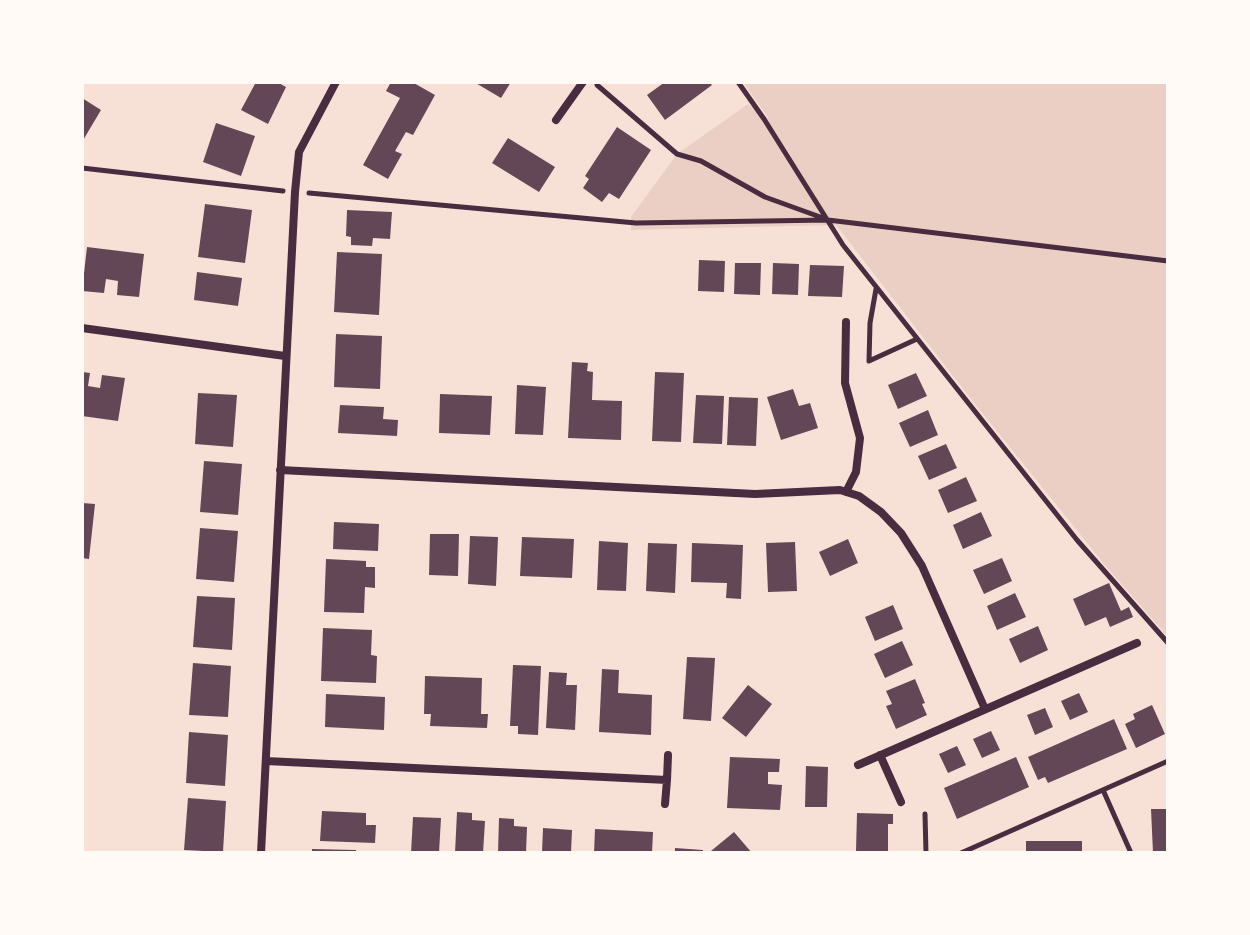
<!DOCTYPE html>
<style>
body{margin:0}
#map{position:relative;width:1250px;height:935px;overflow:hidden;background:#f7e1d7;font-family:"Public Sans",sans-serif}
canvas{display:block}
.frame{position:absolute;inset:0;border:84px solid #fffaf5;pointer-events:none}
</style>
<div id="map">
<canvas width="1250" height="935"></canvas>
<div class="frame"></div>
</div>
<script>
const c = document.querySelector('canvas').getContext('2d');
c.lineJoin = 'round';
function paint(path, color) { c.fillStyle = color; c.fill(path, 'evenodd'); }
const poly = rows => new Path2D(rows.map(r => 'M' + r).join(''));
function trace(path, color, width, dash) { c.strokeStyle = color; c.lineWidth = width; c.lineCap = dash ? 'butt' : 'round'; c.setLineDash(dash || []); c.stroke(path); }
paint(poly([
 [743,82,1168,82,1168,637,1104,564,967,394,836,225,631,230,631,217,677,154,748,104,769,119]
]), '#ebcfc5');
paint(poly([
 [256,82,277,82,286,87,268,124,241,110],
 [391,82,412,82,435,95,413,135,406,132,395,151,402,154,388,179,363,165,400,98,386,91],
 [474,82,511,82,501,98],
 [665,82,709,82,712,85,665,120,647,95],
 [82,98,101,110,82,142],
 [216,123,255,136,241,176,203,162],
 [617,127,651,150,619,199,609,193,602,202,583,188,589,179,585,176],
 [508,138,555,167,539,192,492,163],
 [205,204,252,210,245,263,198,257],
 [347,210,392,212,390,239,373,238,372,246,351,245,351,237,346,236],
 [87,247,144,254,139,297,117,295,118,281,106,279,104,293,82,291],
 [337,252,382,254,379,315,334,312],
 [699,260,725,261,724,292,698,291],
 [735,263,761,263,760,295,734,294],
 [773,263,799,264,798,295,772,294],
 [810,265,844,266,842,297,808,296],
 [197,272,242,278,238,306,194,300],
 [336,334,382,336,380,389,334,387],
 [572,362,588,363,587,371,593,372,592,400,622,401,621,440,568,438],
 [82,372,90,373,88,386,100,388,102,375,125,378,118,421,82,416],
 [655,372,684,373,681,442,652,441],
 [916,373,927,396,898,409,888,385],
 [517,385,546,387,543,435,515,434],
 [793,389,799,406,810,403,818,428,781,440,767,397],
 [198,393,237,395,233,447,195,444],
 [440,394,492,396,490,435,439,433],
 [696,395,724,396,722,444,693,443],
 [729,397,758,398,756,446,727,445],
 [340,405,384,407,383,419,398,420,397,436,338,433],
 [928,410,938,435,910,447,899,423],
 [946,444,957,468,929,480,918,456],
 [204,461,242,464,238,515,200,512],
 [966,477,977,501,948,513,938,490],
 [82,503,95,504,89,559,82,558],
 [981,512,992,536,963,549,953,525],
 [334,522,379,524,378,551,333,549],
 [200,528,238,531,234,582,196,579],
 [430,534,459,534,458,576,429,575],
 [470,536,498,537,496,586,468,584],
 [522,537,574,539,572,578,520,576],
 [848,539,858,563,830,576,819,552],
 [599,541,628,543,626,591,597,590],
 [795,542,797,591,768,592,766,543],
 [648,543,677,544,675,593,646,591],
 [692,543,743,545,741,599,726,598,727,583,691,582],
 [1002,558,1012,581,984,594,973,570],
 [326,559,366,561,366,567,375,567,375,588,365,587,364,613,324,612],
 [1109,583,1121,611,1129,607,1133,617,1110,627,1106,617,1085,626,1073,599],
 [1015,593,1026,617,997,630,987,606],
 [197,596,235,598,232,650,193,647],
 [893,605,903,629,875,641,865,617],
 [1038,626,1048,650,1020,663,1009,639],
 [323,628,372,630,371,655,377,656,376,683,321,681],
 [902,641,913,665,885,678,874,654],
 [687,657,715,658,711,721,683,719],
 [193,663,231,666,228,717,189,715],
 [513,665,541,666,538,735,518,734,518,726,510,726],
 [602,669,619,670,618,693,652,695,651,735,599,732],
 [549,672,567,673,566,685,577,685,575,730,546,728],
 [425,676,482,678,481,714,488,714,487,728,430,726,431,714,424,714],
 [915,679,925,703,922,704,927,715,896,729,886,706,892,704,886,691],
 [748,685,772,704,746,737,722,718],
 [1079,693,1088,712,1070,720,1061,701],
 [326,694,385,697,384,730,325,727],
 [1152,705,1165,734,1136,748,1125,724,1135,719,1133,714],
 [1045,708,1053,727,1035,735,1027,715],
 [1114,719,1127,749,1048,783,1045,777,1038,780,1028,757],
 [991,731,1000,750,982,758,973,739],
 [189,732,228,735,225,786,186,783],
 [957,746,966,765,948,773,939,754],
 [730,757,780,759,779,772,768,772,768,784,782,785,780,810,727,808],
 [1016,757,1029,787,957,819,944,788],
 [806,766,828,767,827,807,805,807],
 [188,798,226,801,223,852,184,850],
 [1151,809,1168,809,1168,853,1153,853],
 [322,811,366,813,366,825,376,825,375,843,320,841],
 [457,812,472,813,472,820,485,821,483,853,455,853],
 [857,813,893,814,893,824,888,824,888,853,856,851],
 [413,817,441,818,439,853,411,853],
 [499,818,514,819,514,826,527,827,526,853,498,853],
 [543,828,572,830,571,853,542,853],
 [595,829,653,832,652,853,594,853],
 [734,832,752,853,713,853,711,851],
 [1026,841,1082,841,1082,853,1026,853],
 [675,848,703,850,703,853,675,853],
 [312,849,356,850,356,853,312,853]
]), '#644757');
trace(poly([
 [738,82,764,119,843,245,1077,540,1168,643],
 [597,85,677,154,701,161,765,197,823,218],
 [82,168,283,191],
 [309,193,636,223,828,220,1168,261],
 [876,289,870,323,869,361,917,339],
 [1103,790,1131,853],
 [925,814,926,853],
 [961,853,1168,761]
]), '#4a2c40', 5);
trace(poly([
 [556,120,583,82],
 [846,322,845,383,860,438,856,472,846,492],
 [82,328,285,356],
 [280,470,755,494,840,490,859,496,881,512,901,533,922,566,985,709],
 [880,755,901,802],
 [266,761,667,780,665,804],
 [858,765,1137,643],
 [667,780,668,755],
 [261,853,295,192,299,152,336,82]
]), '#4a2c40', 8);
</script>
